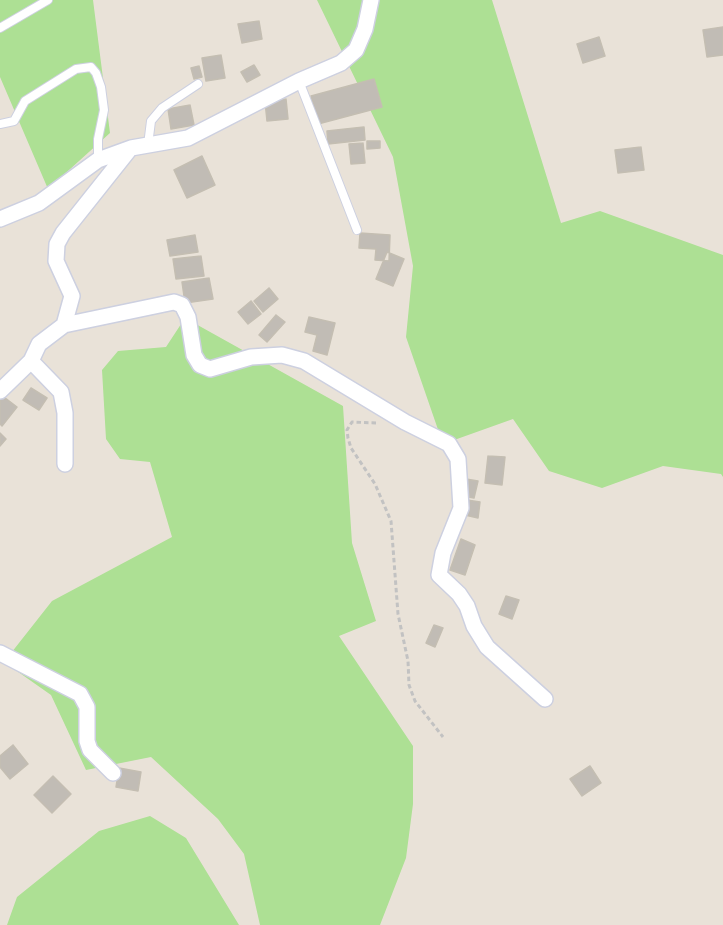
<!DOCTYPE html>
<style>
body{margin:0}
canvas{display:block;background:#e9e2d8}
</style>
<canvas width="723" height="925"></canvas>
<script>
const c = document.querySelector('canvas').getContext('2d');
c.lineJoin = 'round';
function paint(path, color) { c.fillStyle = color; c.fill(path, 'evenodd'); }
const poly = rows => new Path2D(rows.map(r => 'M' + r).join(''));
function trace(path, color, width, dash) { c.strokeStyle = color; c.lineWidth = width; c.lineCap = dash ? 'butt' : 'round'; c.setLineDash(dash || []); c.stroke(path); }
paint(poly([
 [0,0,93,0,110,133,48,189,0,77],
 [317,0,492,0,561,223,600,211,723,255,723,477,721,474,663,466,602,488,549,471,513,419,443,444,406,337,413,266,393,157],
 [185,318,343,406,352,543,376,621,339,636,413,746,413,804,406,858,380,925,260,925,244,854,218,819,151,757,86,770,51,695,4,662,52,601,172,537,150,462,120,459,106,439,102,370,118,351,166,347],
 [150,816,186,838,239,925,7,925,17,897,99,831]
]), '#ade094');
const building = poly([
 [259,21,262,39,242,43,238,24,259,21],
 [723,27,723,55,707,57,703,30,723,27],
 [599,37,605,56,583,63,577,44,599,37],
 [221,55,225,78,206,81,202,58,221,55],
 [254,65,260,75,247,82,241,72,254,65],
 [199,66,202,77,194,79,191,68,199,66],
 [374,79,382,107,318,124,311,96,374,79],
 [286,99,288,119,267,121,265,101,286,99],
 [190,105,194,125,171,129,168,109,190,105],
 [364,127,365,140,328,144,327,131,364,127],
 [367,141,380,141,380,148,367,149,367,141],
 [363,143,365,163,351,164,349,144,363,143],
 [641,147,644,170,618,173,615,150,641,147],
 [202,156,215,185,187,198,174,170,202,156],
 [360,233,390,235,389,261,375,260,376,249,359,248,360,233],
 [195,235,198,252,170,256,167,240,195,235],
 [387,252,404,259,393,286,376,279,387,252],
 [201,256,204,276,176,279,173,259,201,256],
 [209,278,213,299,185,303,182,282,209,278],
 [269,288,278,299,263,312,254,301,269,288],
 [251,301,261,314,248,324,238,312,251,301],
 [276,315,285,322,267,342,259,335,276,315],
 [309,317,335,323,327,355,313,351,317,335,305,332,309,317],
 [31,388,47,398,39,410,23,400,31,388],
 [0,394,17,407,2,426,0,424,0,394],
 [0,433,6,439,0,446,0,433],
 [488,456,505,457,502,485,485,483,488,456],
 [466,479,478,481,474,498,463,496,466,479],
 [467,500,480,502,478,518,465,515,467,500],
 [461,539,475,545,465,575,450,570,461,539],
 [506,596,519,600,512,619,499,614,506,596],
 [434,625,443,628,435,647,426,643,434,625],
 [13,745,28,764,10,779,0,767,0,756,13,745],
 [590,766,601,783,582,796,570,779,590,766],
 [119,768,141,772,138,791,116,787,119,768],
 [53,776,71,794,52,813,34,795,53,776]
]);
paint(building, '#c1bcb5');
trace(building, '#c4beb2', 1.5);
const lane = poly([
 [0,28,48,0],
 [299,81,357,230],
 [0,124,14,121,25,101,76,69,91,67,96,73,101,87,104,110,98,139,98,160],
 [148,145,151,121,162,108,198,84]
]);
const street = poly([
 [0,219,39,203,98,160,131,148,188,138,299,81,341,63,356,50,365,29,371,0],
 [64,325,174,302,182,305,188,317,194,355,200,365,210,369,251,357,282,355,304,361,405,422,449,444,458,459,461,508,443,553,439,575,459,594,467,606,474,626,487,647,545,699],
 [31,361,61,392,65,413,65,464],
 [0,391,31,361,39,344,64,325,72,296,56,261,57,244,63,233,129,150],
 [0,653,80,694,87,707,87,741,90,750,113,773]
]);
trace(lane, '#cdd0e0', 10);
trace(street, '#cdd0e0', 18);
trace(poly([
 [376,423,352,422,347,430,348,438,351,448,375,484,391,521,398,614,408,661,409,685,415,701,443,737]
]), '#c2c2c2', 3, [4.5, 3]);
trace(lane, '#fff', 8);
trace(street, '#fff', 15);
</script>
